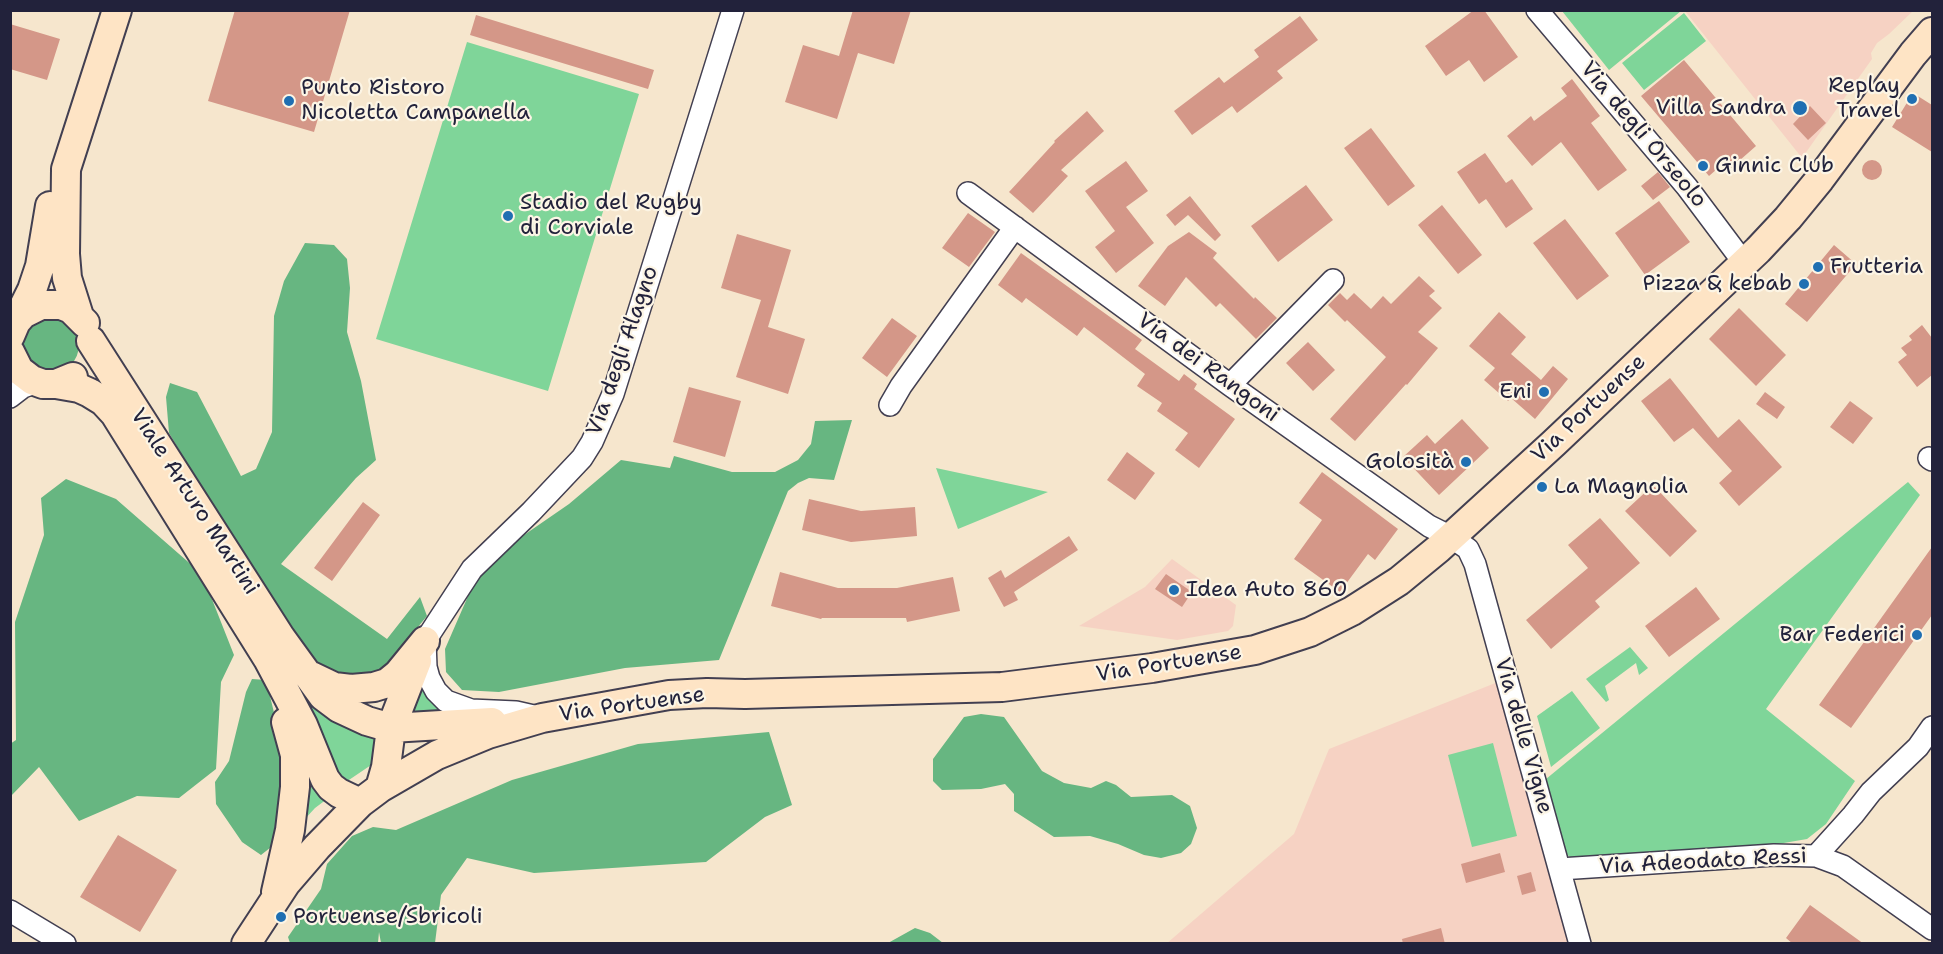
<!DOCTYPE html>
<meta charset="utf-8">
<style>
body{margin:0}
#map{position:relative;width:1943px;height:954px;overflow:hidden;background:#f6e6cd;font-family:"Shantell Sans",sans-serif}
canvas{display:block}
.frame{position:absolute;inset:0;border:12px solid #22223b;pointer-events:none}
</style>
<div id="map">
<canvas width="1943" height="954"></canvas>
<div class="frame"></div>
</div>
<script>
const c = document.querySelector('canvas').getContext('2d');
c.lineJoin = 'round';
function paint(path, color) { c.fillStyle = color; c.fill(path, 'evenodd'); }
const poly = rows => new Path2D(rows.map(r => 'M' + r).join(''));
function trace(path, color, width, dash) { c.strokeStyle = color; c.lineWidth = width; c.lineCap = dash ? 'butt' : 'round'; c.setLineDash(dash || []); c.stroke(path); }
function label(font, color, halo, rows, align = 'center') {
  c.font = font + ' "Shantell Sans",sans-serif'; c.lineWidth = 4.5; c.setLineDash([]); c.textBaseline = 'middle'; c.strokeStyle = halo; c.fillStyle = color; for (const [text, x, y, turn = 0] of rows) {
    c.save(); c.translate(x, y); c.rotate((+turn || 0) * Math.PI / 180); c.textAlign = isNaN(turn) ? turn : align; if (halo) c.strokeText(text, 0, 0); c.fillText(text, 0, 0); c.restore();
  }
}
paint(poly([
 [1685,11,1913,11,1889,34,1877,43,1871,53,1872,59,1802,158],
 [1172,559,1236,605,1233,626,1228,631,1177,640,1079,626,1145,587],
 [1503,680,1572,943,1166,944,1294,834,1329,749]
]), '#f6d2c3');
paint(poly([
 [1562,11,1681,11,1609,70],
 [1684,13,1706,41,1644,90,1622,63],
 [467,42,639,94,548,391,376,339],
 [936,468,1048,492,958,529],
 [1908,482,1920,495,1766,709,1855,781,1826,824,1807,839,1778,844,1571,858,1561,849,1546,779],
 [1630,647,1648,668,1639,675,1636,663,1605,686,1609,700,1606,702,1586,679],
 [417,678,441,709,441,713,409,719],
 [297,685,374,738,378,747,377,761,343,784,335,781],
 [1572,691,1600,728,1551,767,1537,716],
 [1493,743,1517,836,1472,847,1448,755],
 [304,762,327,799,315,808,304,820]
]), '#7fd599');
paint(poly([
 [305,243,334,245,347,259,350,288,347,332,361,381,376,460,356,478,281,564,387,639,420,597,427,616,382,671,365,676,346,677,328,671,309,655,256,580,169,433,166,397,170,383,197,392,241,476,256,469,272,432,274,316,284,281],
 '23 345a28 28 0 1 1 56 0a28 28 0 1 1-56 0Z',
 [852,420,834,480,809,478,798,483,788,491,719,660,625,668,499,692,462,690,446,672,445,649,482,564,569,504,621,460,670,468,674,456,732,472,775,472,798,460,811,444,815,421],
 [66,479,116,499,202,574,234,655,221,682,216,769,179,798,137,796,79,821,39,767,11,796,10,744,16,740,15,622,44,535,41,498],
 [252,679,266,680,282,745,280,840,261,855,242,842,216,804,215,782,229,761,246,692],
 [981,714,1004,717,1042,771,1064,783,1091,788,1106,781,1116,785,1131,797,1172,795,1190,806,1197,828,1191,844,1181,853,1161,858,1144,855,1118,844,1090,836,1054,837,1014,811,1014,794,1005,784,981,789,942,790,933,781,933,759,964,717],
 [769,732,792,805,765,817,706,862,534,873,467,858,441,895,435,943,381,943,379,932,378,943,290,943,288,937,321,889,327,864,352,836,373,827,396,830,512,780,638,744],
 [915,928,930,933,943,943,888,943]
]), '#67b681');
paint(poly([
 [235,10,350,10,314,132,208,101],
 [853,10,911,10,894,64,858,53,837,119,785,102,803,45,839,56],
 [1474,10,1484,10,1518,57,1484,82,1469,60,1446,76,1425,46],
 [476,15,654,70,648,89,470,35],
 [1300,16,1318,40,1277,71,1283,78,1237,113,1232,106,1192,135,1174,111,1219,77,1224,83,1259,57,1254,50],
 [10,24,60,39,47,80,10,69],
 [1684,60,1756,146,1731,168,1725,162,1709,176,1641,96],
 [1572,79,1600,116,1591,123,1627,170,1598,191,1561,142,1532,166,1507,136,1531,116,1534,121,1567,96,1561,88],
 [1913,93,1932,105,1932,152,1892,127],
 [1810,106,1826,123,1808,140,1793,124],
 [1087,111,1104,131,1061,170,1068,176,1033,213,1009,192,1055,142,1054,141],
 [1371,128,1415,186,1388,206,1344,148],
 [1485,153,1506,183,1512,179,1533,209,1506,228,1486,199,1479,204,1457,172],
 '1862 170a10 10 0 1 1 20 0a10 10 0 1 1-20 0Z',
 [1126,161,1148,191,1126,207,1154,243,1116,273,1095,247,1115,231,1085,191],
 [1658,172,1670,187,1653,200,1641,186],
 [1306,185,1333,220,1278,262,1251,226],
 [1190,196,1221,235,1215,241,1188,215,1175,226,1166,215],
 [1659,201,1690,242,1645,275,1615,233],
 [1442,205,1482,255,1458,274,1418,225],
 [968,213,995,232,969,267,942,248],
 [1565,219,1609,276,1577,300,1533,243],
 [1189,232,1217,253,1213,258,1254,299,1255,297,1277,318,1256,339,1220,303,1216,307,1186,277,1165,306,1138,286,1168,246],
 [737,234,791,250,768,327,805,339,788,394,736,377,761,300,721,288],
 [1834,245,1856,264,1807,322,1785,304],
 [1021,253,1142,340,1135,349,1179,381,1184,374,1197,384,1194,389,1235,419,1199,468,1175,450,1188,433,1157,411,1162,403,1137,386,1145,374,1084,327,1077,336,1026,298,1022,303,998,285],
 [1419,276,1435,291,1429,296,1442,308,1418,332,1438,348,1407,385,1406,384,1355,441,1330,419,1386,357,1347,320,1345,322,1328,305,1340,293,1347,300,1354,293,1371,309,1383,296,1391,304],
 [1739,308,1786,355,1756,386,1709,339],
 [1499,312,1526,337,1511,354,1541,380,1553,366,1568,379,1535,419,1511,398,1508,401,1484,380,1495,368,1469,346],
 [892,318,917,336,887,377,862,358],
 [1922,325,1932,338,1932,375,1917,387,1898,362,1907,355,1901,348,1912,340,1909,336],
 [1308,342,1335,370,1313,391,1286,363],
 [1670,378,1718,438,1739,419,1782,467,1739,506,1719,483,1732,471,1693,428,1674,442,1641,401],
 [689,387,741,401,725,457,673,442],
 [1765,392,1785,407,1777,419,1756,404],
 [1850,401,1873,418,1853,444,1830,427],
 [1462,419,1489,448,1439,495,1403,457,1427,435,1435,444],
 [1127,452,1155,473,1135,500,1107,480],
 [1322,472,1398,529,1375,560,1368,554,1340,592,1294,559,1322,520,1299,503],
 [1653,485,1697,531,1670,557,1625,511],
 [809,499,861,511,915,507,917,536,851,542,802,530],
 [363,502,380,515,332,581,314,568],
 [1600,518,1640,563,1595,601,1600,607,1551,649,1526,620,1588,568,1568,545],
 [1069,536,1078,550,1014,592,1018,600,1004,607,988,578,1001,570,1005,578],
 [1932,547,1932,615,1851,728,1819,705],
 [780,572,838,588,897,588,953,577,960,611,907,622,906,618,822,618,821,619,771,606],
 [1166,574,1192,592,1182,607,1155,589],
 [1696,587,1720,619,1669,657,1645,626],
 [118,835,177,870,140,932,80,897],
 [1500,853,1505,872,1466,883,1461,864],
 [1531,872,1536,891,1522,895,1517,876],
 [1810,905,1864,944,1793,944,1786,938],
 [1441,928,1445,944,1403,944,1402,939]
]), '#d49788');
const street = poly([
 [1537,10,1687,187,1744,263],
 [968,193,1230,385,1429,526,1451,537,1468,549,1475,564,1580,944],
 [1230,385,1333,280],
 [10,397,23,387,37,382],
 [890,405,901,386,1015,227],
 [1929,458,1932,460],
 [538,717,516,712,471,710,446,701,436,691,429,678,426,667,425,641,472,569,531,512,582,458,592,442,613,394,733,10],
 [1816,856,1853,815,1871,792,1918,747,1932,727],
 [1560,869,1774,855,1816,856,1843,866,1932,929],
 [10,911,65,944]
]);
const secondary = poly([
 [79,316,67,278,65,254,66,169,117,10],
 [17,320,32,290,40,266,50,206],
 [10,336,16,322,23,314,41,305,61,305,71,309,85,323],
 [91,341,281,638,323,696,339,708,367,721,391,728,492,722],
 [10,352,19,370,32,380,43,384,56,384,73,377],
 [56,384,79,388,90,393,103,401,115,414,268,659,303,725,325,779,331,787,339,793,360,803],
 [311,676,334,687,351,689,374,687,387,683,398,674,425,641],
 [380,788,386,767,391,728,417,661],
 [276,892,290,830,295,787,295,755,286,722],
 [246,944,286,883,317,847,360,803,380,788,437,755,488,734,542,718,669,695,707,693,745,694,1002,687,1152,668,1255,650,1310,632,1352,611,1399,581,1438,549,1554,443,1758,250,1788,218,1820,179,1913,54,1932,32]
]);
trace(street, '#423f51', 24);
trace(secondary, '#423f51', 32);
trace(street, '#fff', 21);
trace(secondary, '#fee4c5', 28);
for (const [x, y, r, color] of [
 [1912,99,6,"#1f6fb2"],
 [289,101,6,"#1f6fb2"],
 [1800,108,8,"#1f6fb2"],
 [1703,166,6,"#1f6fb2"],
 [508,216,6,"#1f6fb2"],
 [1818,267,6,"#1f6fb2"],
 [1804,284,6,"#1f6fb2"],
 [1544,392,6,"#1f6fb2"],
 [1466,462,6,"#1f6fb2"],
 [1542,487,6,"#1f6fb2"],
 [1174,590,6,"#1f6fb2"],
 [1917,635,6,"#1f6fb2"],
 [281,917,6,"#1f6fb2"]
]) { const dot = new Path2D(); dot.arc(x, y, r, 0, 2 * Math.PI); c.fillStyle = color; c.fill(dot); trace(dot, '#fcf5e5', 2); }
label('22px', '#22223b', '#fcf5e5', [
 ["Replay",1900,86,"right"],
 ["Travel",1900,111,"right"],
 ["Punto Ristoro",301,88],
 ["Nicoletta Campanella",301,113],
 ["Villa Sandra",1786,108,"right"],
 ["Ginnic Club",1715,166],
 ["Stadio del Rugby",520,203],
 ["di Corviale",520,228],
 ["Frutteria",1830,267],
 ["Pizza & kebab",1792,284,"right"],
 ["Eni",1532,392,"right"],
 ["Golosità",1454,462,"right"],
 ["La Magnolia",1554,487],
 ["Idea Auto 860",1186,590],
 ["Bar Federici",1905,635,"right"],
 ["Portuense/Sbricoli",293,917]
], 'left');
label('22px', '#22223b', '#fcf5e5', [
 ["Via degli Orseolo",1643,135,50],
 ["Via degli Alagno",623,351,-71],
 ["Via dei Rangoni",1208,368,36],
 ["Via Portuense",1589,409,-43],
 ["Viale Arturo Martini",194,502,57],
 ["Via Portuense",1169,664,-9],
 ["Via Portuense",632,705,-8],
 ["Via delle Vigne",1523,736,74],
 ["Via Adeodato Ressi",1703,862,-3]
]);
</script>
